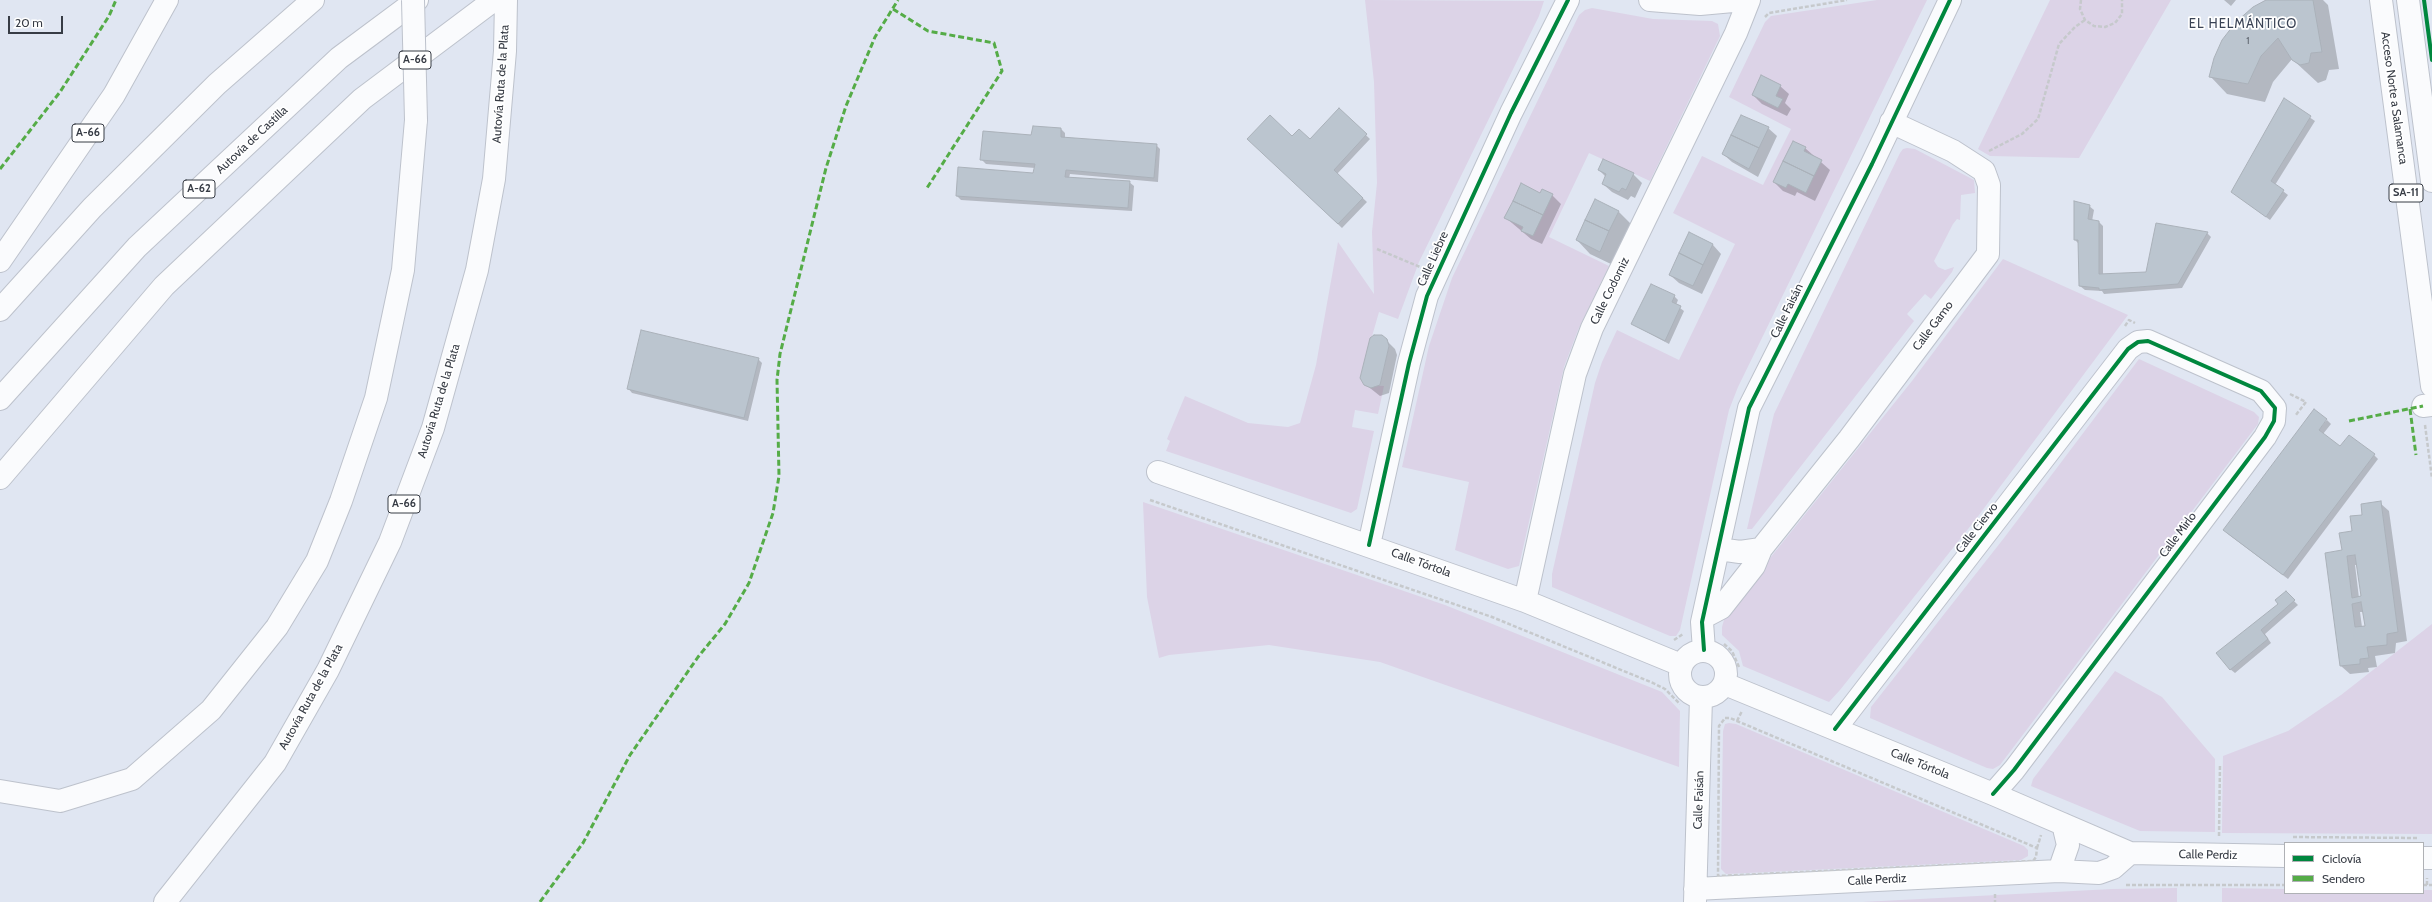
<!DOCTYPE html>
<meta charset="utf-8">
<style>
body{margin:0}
#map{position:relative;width:2432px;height:902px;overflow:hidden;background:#e0e6f2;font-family:Cabin,sans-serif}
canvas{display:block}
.legend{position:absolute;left:2284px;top:842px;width:140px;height:52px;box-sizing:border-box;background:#fff;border:1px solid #afb1b5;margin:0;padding:5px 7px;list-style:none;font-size:12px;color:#373c45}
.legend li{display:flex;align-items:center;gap:8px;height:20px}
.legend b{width:20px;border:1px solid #afb1b5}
.scale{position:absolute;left:8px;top:16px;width:55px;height:18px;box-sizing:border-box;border:2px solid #373c45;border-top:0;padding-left:5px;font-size:12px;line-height:14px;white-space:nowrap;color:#373c45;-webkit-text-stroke:3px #fff;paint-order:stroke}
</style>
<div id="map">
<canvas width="2432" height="902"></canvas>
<ul class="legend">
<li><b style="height:5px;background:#00873e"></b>Ciclovía</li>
<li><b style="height:5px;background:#55ac47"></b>Sendero</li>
</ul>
<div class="scale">20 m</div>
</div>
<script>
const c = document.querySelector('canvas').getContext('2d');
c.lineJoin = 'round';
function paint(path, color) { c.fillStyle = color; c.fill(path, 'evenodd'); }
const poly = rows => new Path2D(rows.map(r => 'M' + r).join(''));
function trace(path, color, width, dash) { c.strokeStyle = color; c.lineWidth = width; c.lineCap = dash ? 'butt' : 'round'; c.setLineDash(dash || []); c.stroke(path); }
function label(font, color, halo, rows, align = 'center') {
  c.font = font + ' Cabin,sans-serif'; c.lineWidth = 3.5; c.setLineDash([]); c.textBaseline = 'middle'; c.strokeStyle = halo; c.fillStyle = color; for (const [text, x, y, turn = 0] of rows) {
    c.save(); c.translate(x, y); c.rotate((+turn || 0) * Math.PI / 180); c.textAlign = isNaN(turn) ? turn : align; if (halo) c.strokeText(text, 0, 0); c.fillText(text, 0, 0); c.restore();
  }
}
paint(poly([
 [1365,0,1544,1,1539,16,1419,262,1398,319,1379,312,1360,378,1364,385,1384,386,1378,414,1355,410,1352,427,1374,431,1357,509,1351,513,1166,451,1170,441,1167,439,1185,396,1248,423,1288,427,1300,423,1316,365,1338,242,1374,294,1372,232,1377,183,1374,82],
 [1877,0,1927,0,1738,387,1729,410,1680,630,1676,636,1670,636,1552,587,1552,574,1595,383,1602,362,1617,330,1679,360,1735,244,1673,213,1702,156,1763,185,1791,129,1729,97,1765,22,1771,16],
 [2050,0,2171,0,2079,158,1990,156,1978,149],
 [1592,8,1653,19,1712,21,1718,24,1720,36,1650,181,1589,153,1549,237,1609,266,1578,330,1564,367,1519,566,1508,569,1455,550,1469,482,1402,467,1429,346,1452,278,1579,15,1585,10],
 [1907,148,1915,149,1974,180,1975,193,1961,195,1960,220,1957,219,1953,224,1934,261,1938,267,1945,270,1954,267,1952,272,1931,299,1925,294,1907,314,1914,321,1752,529,1747,529,1774,414,1900,153,1903,149],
 [2003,259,2128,315,1976,519,1840,690,1829,702,1743,666,1739,651,1722,635,1722,627,1726,613,1912,381],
 [2139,359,2254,412,2259,417,2258,424,2000,765,1993,769,1987,768,1870,718,1871,707,2004,538],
 [1143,502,1445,605,1662,692,1680,711,1679,767,1380,662,1269,645,1169,655,1159,658,1147,597],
 [2432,624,2432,834,2222,833,2223,756,2288,731,2341,695],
 [2115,671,2162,697,2215,759,2215,832,2140,831,2031,786,2033,779],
 [1729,723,1736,724,2024,846,2028,850,2028,856,2021,860,1726,874,1721,869,1723,731,1725,724],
 [2177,888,2177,902,1862,902,2112,889],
 [2222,888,2285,889,2285,893,2423,893,2423,890,2432,890,2432,902,2222,902]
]), '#dcd3e7');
paint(poly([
 [2224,0,2236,0,2231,6],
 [2268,0,2323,0,2328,5,2339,69,2329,70,2326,80,2318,83,2292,59,2273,82,2265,102,2227,94,2210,76],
 [1780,86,1789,94,1785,103,1791,109,1787,116,1762,104,1753,95],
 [2284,100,2315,121,2275,185,2288,195,2270,220,2237,196],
 [1339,109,1370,139,1337,174,1367,202,1342,228,1249,139,1292,137,1310,140],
 [1768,128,1777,136,1758,177,1732,162,1723,154],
 [1061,129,1065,133,1065,138,1156,145,1160,149,1158,182,1070,174,1069,178,1129,182,1134,186,1132,211,961,200,957,196,1034,174,1035,168,986,164,981,159,1032,136],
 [1805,148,1830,170,1815,201,1797,192,1795,196,1783,191,1774,182],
 [1599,170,1633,174,1642,183,1635,198,1631,196,1628,200,1612,192,1603,184,1606,177],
 [1552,195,1561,204,1542,244,1531,239,1506,218],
 [2089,206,2094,210,2092,221,2098,221,2103,226,2103,275,2146,273,2207,233,2211,237,2182,288,2104,294,2102,291,2085,290,2080,286,2079,244,2075,240],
 [1619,212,1632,225,1613,265,1590,254,1577,240],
 [1690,234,1713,245,1721,254,1702,294,1679,283,1670,275],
 [1674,296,1678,300,1676,305,1684,311,1669,344,1632,324],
 [1386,340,1395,349,1397,355,1389,393,1380,396,1365,384],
 [758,359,762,363,748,421,632,393,628,388],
 [2327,420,2331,424,2323,434,2341,447,2374,455,2378,459,2288,579,2228,534],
 [2380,503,2389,511,2407,641,2396,643,2395,653,2375,656,2377,667,2368,668,2369,672,2350,674,2341,666,2343,551,2363,516],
 [2355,565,2358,565,2362,597,2359,598],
 [2360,612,2364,612,2366,626,2362,627],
 [2286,593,2298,605,2265,634,2271,643,2235,673,2230,669]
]), '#0003');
const building = poly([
 [2266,0,2313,0,2322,52,2311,53,2309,63,2300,65,2292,60,2278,38,2261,56,2248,84,2209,77,2214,58,2222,40,2236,22,2253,7,2266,0],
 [1761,75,1781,85,1776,96,1783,99,1778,108,1752,95,1761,75],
 [2284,98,2311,116,2271,181,2284,190,2266,217,2231,192,2284,98],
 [1339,108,1367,134,1334,170,1363,198,1338,224,1247,139,1270,115,1292,136,1299,129,1310,139,1339,108],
 [1741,115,1769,127,1759,148,1731,135,1741,115],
 [1033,126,1061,128,1061,137,1157,144,1154,178,1066,170,1065,177,1130,181,1128,208,956,196,958,167,1033,173,1035,164,980,160,983,131,1031,135,1033,126],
 [1731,135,1759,148,1749,169,1722,154,1731,135],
 [1793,141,1806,147,1804,151,1822,160,1814,176,1783,161,1793,141],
 [1603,159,1634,173,1626,190,1622,188,1619,192,1602,184,1606,174,1598,170,1603,159],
 [1783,161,1814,176,1806,193,1788,184,1786,188,1773,182,1783,161],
 [1521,183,1540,193,1542,189,1553,194,1543,215,1513,201,1521,183],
 [1595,199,1619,211,1609,231,1585,220,1595,199],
 [1513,201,1543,215,1533,236,1521,231,1523,227,1504,218,1513,201],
 [2074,201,2090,205,2088,219,2099,221,2099,274,2146,272,2156,223,2208,232,2178,284,2099,290,2099,288,2079,286,2078,240,2074,240,2074,201],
 [1585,220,1609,231,1600,252,1576,240,1585,220],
 [1689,232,1713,244,1703,265,1679,253,1689,232],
 [1679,253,1703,265,1693,286,1669,275,1679,253],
 [1651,284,1675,295,1672,302,1681,306,1665,341,1631,324,1651,284],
 [641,330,759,358,744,418,627,389,641,330],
 [1374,335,1382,335,1387,339,1389,346,1380,385,1371,388,1364,385,1360,378,1370,338,1374,335],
 [2314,409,2327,419,2319,430,2340,446,2349,435,2375,454,2283,575,2223,530,2314,409],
 [2381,501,2398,632,2387,634,2387,645,2367,647,2369,658,2360,659,2360,664,2340,666,2325,553,2342,550,2339,533,2352,531,2350,516,2362,515,2361,504,2381,501],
 [2355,555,2361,596,2352,598,2347,556,2355,555],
 [2361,602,2365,626,2355,627,2352,604,2361,602],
 [2286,591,2295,600,2261,630,2268,639,2230,670,2216,653,2278,604,2275,600,2286,591]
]);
paint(building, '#bbc5cf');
trace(building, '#aab1b9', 1);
const minor = poly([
 [1650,0,1700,4,1744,0],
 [2423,406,2432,405],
 [1158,472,1525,601,1681,665],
 [1369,545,1409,363,1427,296,1511,113,1568,0],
 [1719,549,1740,552,1761,549],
 [1525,601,1575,374,1592,328,1736,33,1749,0],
 [1704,617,1721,608,1754,566,1761,549,1849,439,1988,254,1989,185,1984,171,1953,151,1891,122],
 [1704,650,1702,622,1749,408,1872,164,1950,0],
 '1680 674a23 23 0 1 1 46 0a23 23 0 1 1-46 0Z',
 [1725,684,1993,794,2130,853,2285,856],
 [1835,729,2128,349,2138,342,2148,341,2261,391,2275,408,2274,421,2265,437,2014,770,1993,794],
 [2423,858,2432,858],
 [2059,871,2068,845,2063,824],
 [1695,889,2059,871,2099,873,2113,868,2130,853],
 [1695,902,1701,698]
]);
const highway = poly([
 [2381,0,2432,386],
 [2408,0,2432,181],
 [0,261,114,95,167,0],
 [0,310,92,208,217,84,313,0],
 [0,399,137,247,339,58,417,0],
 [0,478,164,286,362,99,494,0],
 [0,791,60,801,132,779,211,710,277,627,317,561,341,501,376,398,403,270,416,120],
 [165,902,275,763,328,670,390,542,433,428,477,270,494,179,505,51,506,0]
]);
trace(minor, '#bdc2cc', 24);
trace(highway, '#bdc2cc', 24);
trace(poly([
 [2081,0,2080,9,2085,20,2094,26,2105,27,2115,23,2122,14,2122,0],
 [1765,17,1769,13,1847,0],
 [1989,151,2022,134,2038,119,2059,44,2075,27,2085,20],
 [1377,249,1420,267],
 [2125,326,2129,320,2135,323],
 [2290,394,2306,402,2295,416],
 [2425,425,2432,478],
 [1150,500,1492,617,1653,683,1665,689,1680,704],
 [1674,640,1683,634],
 [1724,644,1732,651,1739,667],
 [1725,718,1730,718,2037,848,2036,857,2033,861,1718,876,1719,726,1725,718],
 [1737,721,1742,711],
 [2219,836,2220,764],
 [2293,837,2418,838],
 [2037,848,2041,835],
 [2126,885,2285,885],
 [2423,885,2432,885],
 [2427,885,2427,878],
 [1995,894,1995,902]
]), '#c6c9cc', 2.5, [4, 2]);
trace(minor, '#fafbfd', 22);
trace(highway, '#fafbfd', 22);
const highwayBridge = poly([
 [413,0,416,120]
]);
trace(highwayBridge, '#bdc2cc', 24, []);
trace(highwayBridge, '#fafbfd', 22);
trace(poly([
 [893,9,928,31,994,43,1002,71,927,188],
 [0,169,60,92,109,16,116,0],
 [2410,409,2416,455],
 [2349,421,2423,406],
 [540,902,583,843,630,755,698,657,725,624,749,583,773,513,779,476,777,380,780,354,826,168,846,106,875,37,898,0]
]), '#55ac47', 3, [6, 3]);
trace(poly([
 [2424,0,2432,60],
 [1369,545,1409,363,1427,296,1511,113,1568,0],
 [1704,650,1702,622,1749,408,1872,164,1950,0],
 [1835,729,2128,349,2138,342,2148,341,2261,391,2275,408,2274,421,2265,437,2014,770,1993,794]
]), '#00873e', 4);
label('10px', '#585e68', null, [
 ["1",2248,41]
]);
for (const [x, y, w] of [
 [415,60,32],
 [88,133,32],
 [199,189,32],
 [2406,193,34],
 [404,504,32]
]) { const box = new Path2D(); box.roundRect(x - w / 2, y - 9, w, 18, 3); c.fillStyle = '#fff'; c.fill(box); trace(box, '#373c45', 1); }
label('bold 11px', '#373c45', null, [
 ["A-66",415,60],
 ["A-66",88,133],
 ["A-62",199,189],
 ["SA-11",2406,193],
 ["A-66",404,504]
]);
label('12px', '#373c45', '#fff', [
 ["Autovía Ruta de la Plata",501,84,-86],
 ["Acceso Norte a Salamanca",2394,98,82],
 ["Autovía de Castilla",252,140,-43],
 ["Calle Liebre",1433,259,-66],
 ["Calle Codorniz",1610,291,-64],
 ["Calle Faisán",1787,311,-64],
 ["Calle Gamo",1933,326,-53],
 ["Autovía Ruta de la Plata",439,401,-73],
 ["Calle Ciervo",1977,528,-52],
 ["Calle Mirlo",2178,535,-53],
 ["Calle Tórtola",1421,563,20],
 ["Autovía Ruta de la Plata",311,697,-61],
 ["Calle Tórtola",1920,764,22],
 ["Calle Faisán",1699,800,-88],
 ["Calle Perdiz",2208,855,1],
 ["Calle Perdiz",1877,880,-3]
]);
c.letterSpacing = '1px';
label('13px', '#3a4355', '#fff', [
 ["EL HELMÁNTICO",2243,24]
]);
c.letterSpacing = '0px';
</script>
